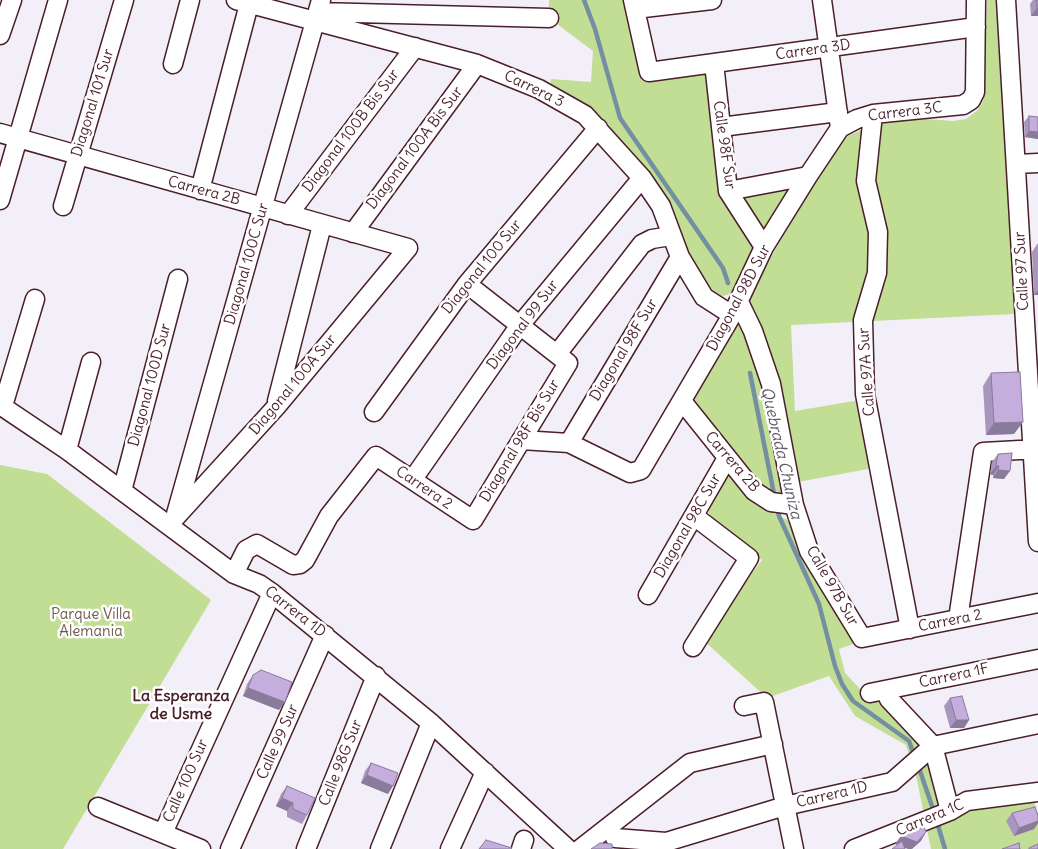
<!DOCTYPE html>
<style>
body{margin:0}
canvas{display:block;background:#f3eff8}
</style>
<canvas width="1038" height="849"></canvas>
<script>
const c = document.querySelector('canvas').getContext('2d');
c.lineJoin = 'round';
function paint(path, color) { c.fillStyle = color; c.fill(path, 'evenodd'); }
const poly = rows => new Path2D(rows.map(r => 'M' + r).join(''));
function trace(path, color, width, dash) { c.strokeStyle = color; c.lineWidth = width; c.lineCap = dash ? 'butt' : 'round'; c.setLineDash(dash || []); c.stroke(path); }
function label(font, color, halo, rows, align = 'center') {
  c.font = font + ' Delius,sans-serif'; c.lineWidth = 5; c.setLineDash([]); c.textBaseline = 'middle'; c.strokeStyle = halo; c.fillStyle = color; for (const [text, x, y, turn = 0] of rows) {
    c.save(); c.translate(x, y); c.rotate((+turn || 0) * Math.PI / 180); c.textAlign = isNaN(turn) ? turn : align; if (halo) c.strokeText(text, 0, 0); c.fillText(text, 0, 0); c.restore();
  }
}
paint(poly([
 [549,0,644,0,654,80,708,73,725,198,790,188,746,271,734,290,727,295,722,296,710,288,694,266,643,169,598,114,575,98,550,86,551,79,591,82,593,51,549,18],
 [987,0,999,0,1015,314,791,325,795,411,860,400,873,468,798,482,801,497,779,498,751,479,689,398,730,332,809,188,846,137,879,122,899,117,953,121,966,119,978,110,984,99],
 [0,465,47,474,211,600,63,849,0,849],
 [728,474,750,497,768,510,789,521,797,533,856,643,839,649,845,673,862,691,877,701,934,754,955,796,966,804,1032,796,1038,814,1038,849,931,849,917,780,906,745,855,716,829,676,767,698,702,639,762,560,718,531,709,513,711,496]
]), '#c2dd94');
trace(poly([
 [584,0,595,29,620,118,723,268,728,283],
 [750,373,775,499],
 [777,506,779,516,819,604,835,666,842,684,853,701,909,741,915,758],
 [918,765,934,812],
 [937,822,945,849]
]), '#738fa1', 4.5);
const minor = poly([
 [236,0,477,64,539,89,585,115,642,178,661,206,680,257,704,297,732,315],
 [633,0,649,72,976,27],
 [822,0,840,128],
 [1006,0,1038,542],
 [635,9,712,0],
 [318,12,549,18],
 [0,35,12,0],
 [714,63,728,191,764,247],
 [173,64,190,0],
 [873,114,866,181,878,232,877,273,863,320,865,394,910,629],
 [721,127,838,112],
 [0,133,408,248,276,407,175,518],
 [1016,164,1038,163],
 [200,190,249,4],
 [728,191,808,176],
 [0,200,58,0],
 [63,206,124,0],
 [288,215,415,47],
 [353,233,477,64],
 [739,302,753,331,771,384,794,505,809,551,862,638,1038,603],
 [557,354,642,244,652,239,671,236],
 [277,401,322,225],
 [682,401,754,491,771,502,794,505],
 [0,405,67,450,234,574,259,584,272,593,431,723,568,849],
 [3,406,35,299],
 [374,412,467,284,598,128],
 [521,440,569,443,630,473,641,470,732,315,764,247,808,176,840,128,857,119,873,114,963,105,971,100,975,92,976,0],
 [569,443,680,257],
 [67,450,91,362],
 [413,479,520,325,642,178],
 [122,491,178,279],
 [176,514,321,0],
 [234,574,246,550,257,544,293,565,300,564,305,560,329,516,376,456,473,520,568,363,467,284],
 [648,595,727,458],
 [958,619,983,452,1038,449],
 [693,647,749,558,694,516],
 [885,690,889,699,933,746,950,811],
 [870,693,1038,659],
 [744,706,764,702,794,849],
 [98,807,201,849],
 [163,833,272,593],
 [615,838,666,842,785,806,892,782,933,746,1038,724],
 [230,849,325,635],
 [306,849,376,676],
 [380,849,431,723],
 [450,849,485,772],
 [521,849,524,840],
 [580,849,690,763,773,744],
 [854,849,950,811,967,801,1038,792]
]);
trace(minor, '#4a1f2b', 21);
trace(minor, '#fff', 18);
paint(poly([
 [1033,0,1038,0,1038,16,1031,16,1030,4],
 [1029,116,1038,117,1038,139,1025,137,1024,122],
 [1038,243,1038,295,1034,295,1032,252],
 [991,373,1014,434,986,435,983,386],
 [998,454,1004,479,993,478,993,475,990,474,992,462],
 [253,675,279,710,243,696,247,684],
 [950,698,969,720,964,728,950,728,944,706],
 [371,763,388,794,361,783,365,771],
 [287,786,307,815,302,824,287,817,287,811,276,806,281,794],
 [1012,813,1038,816,1038,823,1034,829,1014,836,1006,821]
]), '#a996be');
paint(poly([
 [1037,8,1038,8,1038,16,1031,16],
 [1029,131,1038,132,1038,139,1025,137],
 [1038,290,1038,295,1034,295],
 [1023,422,1014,434,986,435,994,423],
 [996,466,999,466,993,475,990,474],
 [998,470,1010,471,1004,479,993,478],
 [248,688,285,702,279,710,243,696],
 [956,720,969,720,964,728,950,728],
 [367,775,393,786,388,794,361,783],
 [282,798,293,803,287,811,276,806],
 [1038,821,1038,823,1034,829,1014,836,1019,828],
 [926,832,921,841,912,849,908,849,895,844,901,836]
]), '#8a7a9b');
const building = poly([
 [1036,0,1038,0,1038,8,1037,8,1036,0],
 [1029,116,1038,117,1038,132,1029,131,1029,116],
 [1020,372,1023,422,994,423,991,373,1020,372],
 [1012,453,1010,471,998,470,999,466,996,466,998,454,1012,453],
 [261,670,292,682,285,702,248,688,253,675,261,670],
 [962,696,969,720,956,720,950,698,962,696],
 [371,763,398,773,393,786,367,775,371,763],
 [287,786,315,798,307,815,293,809,293,803,282,798,287,786],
 [1035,807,1038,816,1038,821,1019,828,1012,813,1035,807],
 [924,827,926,832,917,842,901,836,924,827],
 [486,840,512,848,511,849,479,849,486,840],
 [902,841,905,849,892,849,902,841],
 [600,843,612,844,612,849,591,849,600,843],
 [1019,843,1020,849,1002,849,1019,843],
 [1038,844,1038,849,1029,849,1029,848,1038,844]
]);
paint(building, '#c5aedd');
trace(building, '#8a7a9b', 1);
label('15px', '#4a1f2b', '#fff', [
 ["Carrera 3D",813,50,-8],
 ["Carrera 3",534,89,26],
 ["Diagonal 101 Sur",93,103,-73],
 ["Carrera 3C",905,112,-7],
 ["Diagonal 100B Bis Sur",351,131,-53],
 ["Calle 98F Sur",724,145,82],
 ["Diagonal 100A Bis Sur",415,148,-53],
 ["Carrera 2B",204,191,15],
 ["Diagonal 100C Sur",247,264,-74],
 ["Diagonal 100 Sur",482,267,-51],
 ["Calle 97 Sur",1022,271,-93],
 ["Diagonal 98D Sur",739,298,-62],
 ["Diagonal 99 Sur",523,325,-53],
 ["Diagonal 98F Sur",624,350,-59],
 ["Calle 97A Sur",867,372,-94],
 ["Diagonal 100D Sur",150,385,-75],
 ["Diagonal 100A Sur",293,385,-50],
 ["Diagonal 98F Bis Sur",520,441,-59],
 ["Carrera 2B",732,462,49],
 ["Carrera 2",424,488,34],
 ["Diagonal 98C Sur",688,526,-60],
 ["Calle 97B Sur",832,586,60],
 ["Carrera 1D",295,612,38],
 ["Carrera 2",950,621,-11],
 ["Carrera 1F",954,676,-12],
 ["Calle 99 Sur",278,742,-66],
 ["Calle 98G Sur",341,763,-68],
 ["Calle 100 Sur",186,781,-66],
 ["Carrera 1D",832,795,-13],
 ["Carrera 1C",930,818,-23]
]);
label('15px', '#6e584a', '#fff', [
 ["Parque Villa",91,615],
 ["Alemania",91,632]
]);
label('italic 16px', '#5f5766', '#fff', [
 ["Quebrada Chuniza",781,453,77]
]);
label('bold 16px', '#4a1f2b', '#fff', [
 ["La Esperanza",181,696],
 ["de Usme",181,714]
]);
</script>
